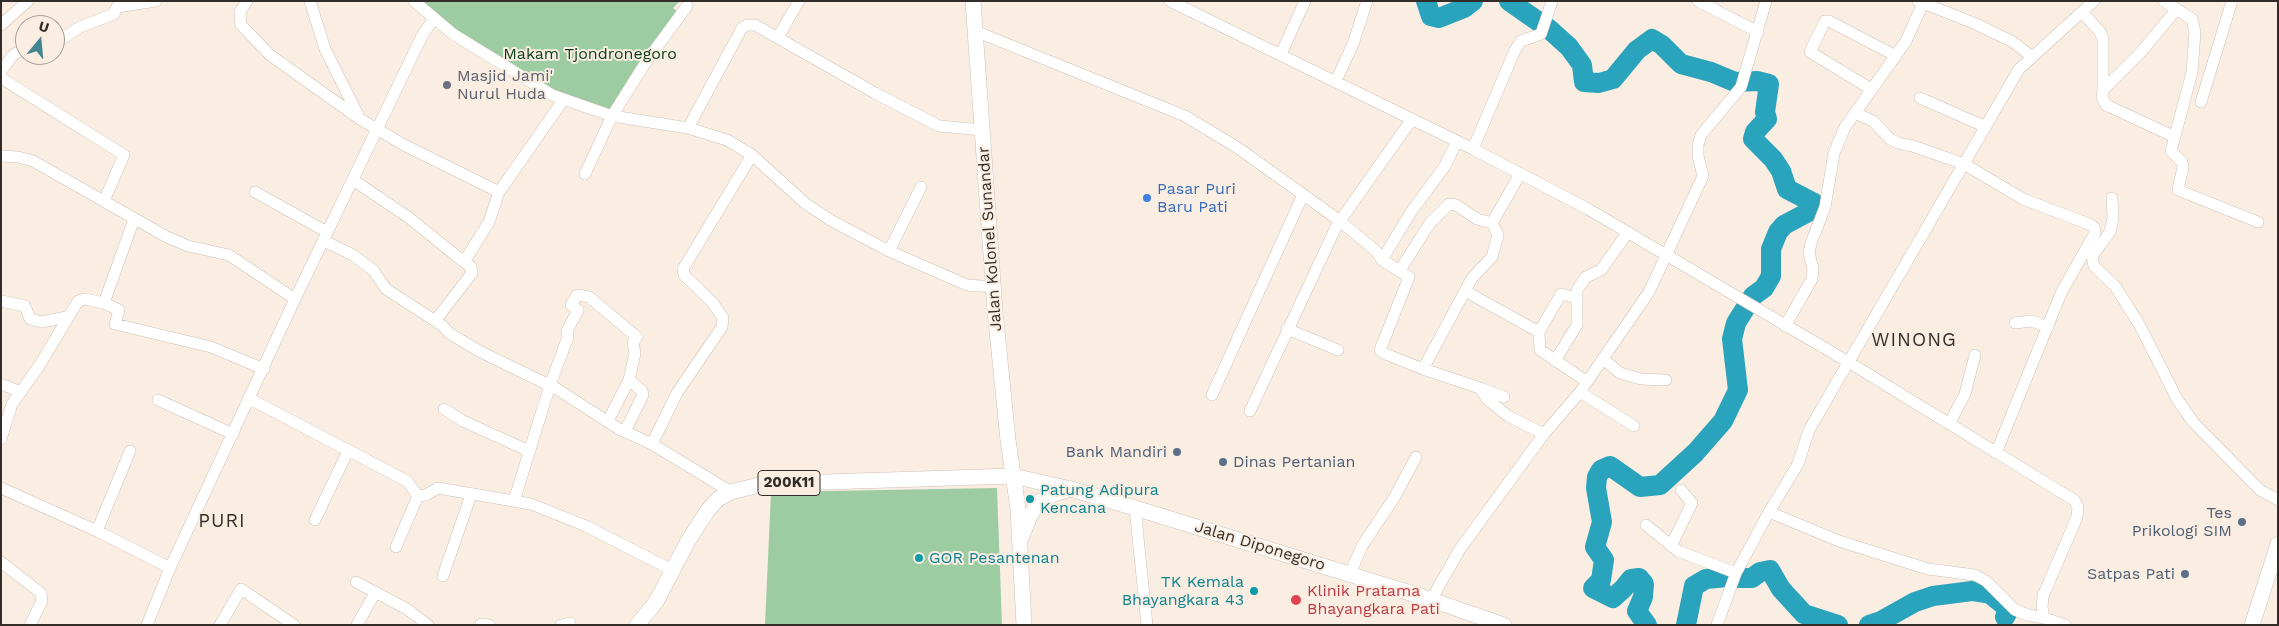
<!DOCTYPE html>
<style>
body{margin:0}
#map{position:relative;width:2279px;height:626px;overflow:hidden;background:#faeee3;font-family:"Work Sans",sans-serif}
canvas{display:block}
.frame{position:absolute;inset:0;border:2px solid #322d29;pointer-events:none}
.north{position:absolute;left:15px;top:15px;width:50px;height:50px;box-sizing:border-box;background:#faeee3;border:1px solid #aaa199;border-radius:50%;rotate:17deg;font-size:14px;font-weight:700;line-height:20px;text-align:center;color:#322d29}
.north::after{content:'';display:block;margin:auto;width:18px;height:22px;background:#408591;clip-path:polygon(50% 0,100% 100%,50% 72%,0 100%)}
</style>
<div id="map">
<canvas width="2279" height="626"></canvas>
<div class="frame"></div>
<div class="north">U</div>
</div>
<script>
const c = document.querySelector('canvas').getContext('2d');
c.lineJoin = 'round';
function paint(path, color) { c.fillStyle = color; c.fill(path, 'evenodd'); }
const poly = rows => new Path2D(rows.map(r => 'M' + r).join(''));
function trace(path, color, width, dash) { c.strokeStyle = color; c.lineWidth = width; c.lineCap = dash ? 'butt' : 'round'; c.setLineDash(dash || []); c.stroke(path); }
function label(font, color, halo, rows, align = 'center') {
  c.font = font + ' "Work Sans",sans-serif'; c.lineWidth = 4; c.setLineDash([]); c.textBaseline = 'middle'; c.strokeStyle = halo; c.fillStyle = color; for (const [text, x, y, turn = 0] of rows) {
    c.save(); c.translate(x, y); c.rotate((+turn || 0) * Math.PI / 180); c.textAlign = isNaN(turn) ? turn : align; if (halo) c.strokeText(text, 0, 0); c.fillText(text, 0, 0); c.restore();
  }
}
paint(poly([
 [414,1,680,1,673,8,679,13,612,116,552,95],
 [997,488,1002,625,765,625,771,492]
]), '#9dcca2');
trace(poly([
 [1426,1,1431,16,1439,18,1464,8,1473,1],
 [1509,1,1549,29,1569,47,1582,65,1584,82,1599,83,1613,79,1637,50,1652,39,1662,45,1681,64,1711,72,1735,82,1757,81,1769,84,1765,112,1767,119,1755,132,1753,139,1773,159,1781,171,1787,189,1814,203,1816,208,1784,225,1778,232,1771,249,1771,276,1764,288,1753,296,1736,323,1732,339,1738,390,1723,421,1695,453,1660,485,1640,487,1610,466,1601,470,1597,477,1596,488,1602,522,1595,547,1604,560,1601,580,1593,588,1613,598,1623,589,1631,579,1639,578,1644,584,1643,597,1637,611,1647,625],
 [1737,578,1752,578,1760,572,1770,570,1781,589,1804,614,1838,625],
 [1686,625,1694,586,1706,579,1727,577],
 [1869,625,1881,621,1915,602,1933,596,1972,591,1990,594,2005,606,2008,611,2005,617]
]), '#2aa3bd', 20);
const minor = poly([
 [247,1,240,12,241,25,270,55,360,119,404,145,499,192,564,99],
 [310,1,325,49,359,117],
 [414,1,453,34,552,95,612,116,688,128,727,140,752,155,806,204,832,221,889,251,967,285,994,287],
 [1170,1,1473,149,1588,209,1850,363,2074,500,2078,507,2077,517,2043,596,2042,607,2044,618,2065,625],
 [1698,1,1758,32],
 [1918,1,1976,24,2013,42,2031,56],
 [2164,1,2192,19,2195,32,2192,72,2171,151,2182,162,2183,167,2178,190,2258,222],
 [117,7,156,1],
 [2083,13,2100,32,2103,39,2103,90],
 [1,25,28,1],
 [975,31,1185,116,1238,148,1340,221,1376,251,1382,260,1409,277,1380,350,1383,353,1423,369,1480,388,1487,399,1508,416,1544,434],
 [778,37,799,1],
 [55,43,80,27,114,14,117,7],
 [1281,54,1305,1],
 [1,71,13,55,25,48],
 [1,78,124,155,104,201],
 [1336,81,1353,44,1367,1],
 [1871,89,1810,52,1825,21,1829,21,1896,56],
 [1920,98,1986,127],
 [2201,102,2232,1],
 [1855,113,1906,41,1923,3],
 [688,128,742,28,747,25,755,25,875,93,939,126,982,130],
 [2175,137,2106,105,2102,97,2103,90,2141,52,2176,10],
 [1473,149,1515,50,1521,41,1541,34,1552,1],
 [1,156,18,157,33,161,167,237,188,246,229,255,295,299],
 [585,174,612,116,646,62,687,6],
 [1520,174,1492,223,1498,235,1492,257,1472,278,1465,291,1539,332,1540,350,1586,381],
 [353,180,408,217,464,262],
 [255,192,327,232],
 [2112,198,2113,218,2110,232,2092,256,2094,266,2115,286,2139,324,2177,399,2193,422,2260,490,2278,500],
 [1340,221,1412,119],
 [324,241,353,255,373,270,386,289,443,326,449,333,479,351,557,389,619,429,652,444,731,492],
 [889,251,921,187],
 [1382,260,1411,212,1445,166,1457,141],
 [1400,270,1430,223,1449,204,1456,205,1477,219,1492,223],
 [1,301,25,306,30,319,41,322,67,317],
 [104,303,134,219],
 [435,321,472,273,471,267,464,262,489,222,499,192],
 [2015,323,2032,321,2048,327],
 [1785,326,1812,279,1813,269,1809,253,1811,243,1825,207,1834,153,1845,127,1855,113,1873,121,1890,139,1898,143,1913,146,1964,164,2023,199,2089,224,2094,227,2095,233,2062,291,1996,453],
 [1287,329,1338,350],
 [1539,332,1561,294,1576,298],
 [1603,359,1620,373,1641,379,1666,380],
 [1555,361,1577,325,1577,290,1586,277,1601,270,1628,232],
 [1423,369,1465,291],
 [1,384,21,392],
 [1480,388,1504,397],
 [1580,392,1634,426],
 [1212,395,1301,199],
 [250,399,407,481,418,496,426,495,438,488,531,504,586,526,672,570],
 [158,400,233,434],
 [444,409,463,421,529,451],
 [1250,411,1337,225],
 [1949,424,1965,394,1975,355],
 [625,431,643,395,642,391,629,380],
 [1,439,12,404,39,366,78,301,85,299,104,303,119,310,115,324,211,347,264,369],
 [652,444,677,393,722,327,723,318,713,303,684,275,683,269,752,155],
 [1,488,97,531,170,568],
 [514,501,550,385,568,337,567,331,578,310,571,305,577,295,589,297,637,337,633,343,635,353,629,380,608,421],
 [1135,508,1147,625],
 [1769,512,1839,541,1928,569,1975,575,1986,581,2015,610,2028,615,2044,618],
 [315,520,348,451],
 [1646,525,1678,551,1736,573],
 [97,531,130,451],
 [1671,546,1692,503,1681,490],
 [396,547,418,496],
 [1,562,41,593,42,601,30,625],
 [1350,574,1362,546,1394,498,1416,457],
 [443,576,471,495],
 [356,582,407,609,428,625],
 [1431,600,1460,549,1544,434,1580,392,1649,292,1703,176,1698,156,1698,145,1701,135,1741,87,1766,1],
 [481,624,489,625],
 [147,625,170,568,295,299,422,36,434,18],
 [220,625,241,589,294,625],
 [357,625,375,593],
 [561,625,570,623],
 [1717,625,1736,573,1769,512,1798,464,1809,430,2019,69,2094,1]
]);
const major = poly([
 [973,1,995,311,1008,440,1018,509,1024,625],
 [1022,536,1030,516,1039,502,1054,494,1070,489],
 [637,625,656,602,688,541,708,510,718,499,731,492,763,484,1013,476,1071,489,1135,508,1420,596,1504,625],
 [2252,625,2278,544]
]);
trace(minor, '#ccc1b6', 12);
trace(major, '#ccc1b6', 16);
trace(minor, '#fff', 11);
trace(major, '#fff', 15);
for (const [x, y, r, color] of [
 [447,85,5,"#6b7280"],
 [1147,198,5,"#3f7fe0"],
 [1177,452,5,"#5c6f8a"],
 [1223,462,5,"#5c6f8a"],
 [1030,499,5,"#0f9aa8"],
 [2242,522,5,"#5c6f8a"],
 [919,558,5,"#0f9aa8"],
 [2185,574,5,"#5c6f8a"],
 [1254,591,5,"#0f9aa8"],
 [1296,600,6,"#e0444e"]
]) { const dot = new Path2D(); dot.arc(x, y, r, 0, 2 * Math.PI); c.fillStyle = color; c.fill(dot); trace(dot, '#faeee3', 2); }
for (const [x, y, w] of [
 [789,483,62]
]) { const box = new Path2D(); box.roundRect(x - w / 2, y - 12.5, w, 25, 4); c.fillStyle = '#faeee3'; c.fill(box); trace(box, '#322d29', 1); }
label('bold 15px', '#322d29', null, [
 ["200K11",789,483]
]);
label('16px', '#0b3e18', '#faeee3', [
 ["Makam Tjondronegoro",590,54]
]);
label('16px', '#5b616d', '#faeee3', [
 ["Masjid Jami'",457,76],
 ["Nurul Huda",457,94]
], 'left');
label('16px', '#366cbe', '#faeee3', [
 ["Pasar Puri",1157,189],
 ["Baru Pati",1157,207]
], 'left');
label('16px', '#322d29', '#faeee3', [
 ["Jalan Kolonel Sunandar",990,239,-94],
 ["Jalan Diponegoro",1260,546,17]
]);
label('16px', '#4e5e75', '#faeee3', [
 ["Bank Mandiri",1167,452],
 ["Dinas Pertanian",1233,462,"left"],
 ["Tes",2232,513],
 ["Prikologi SIM",2232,531],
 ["Satpas Pati",2175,574]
], 'right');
label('16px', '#0d838f', '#faeee3', [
 ["Patung Adipura",1040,490],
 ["Kencana",1040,508],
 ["GOR Pesantenan",929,558],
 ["TK Kemala",1244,582,"right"],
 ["Bhayangkara 43",1244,600,"right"]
], 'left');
label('16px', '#be3a42', '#faeee3', [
 ["Klinik Pratama",1307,591],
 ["Bhayangkara Pati",1307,609]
], 'left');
c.letterSpacing = '1px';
label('19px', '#322d29', '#faeee3', [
 ["WINONG",1914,340],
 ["PURI",222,521]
]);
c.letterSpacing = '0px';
</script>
